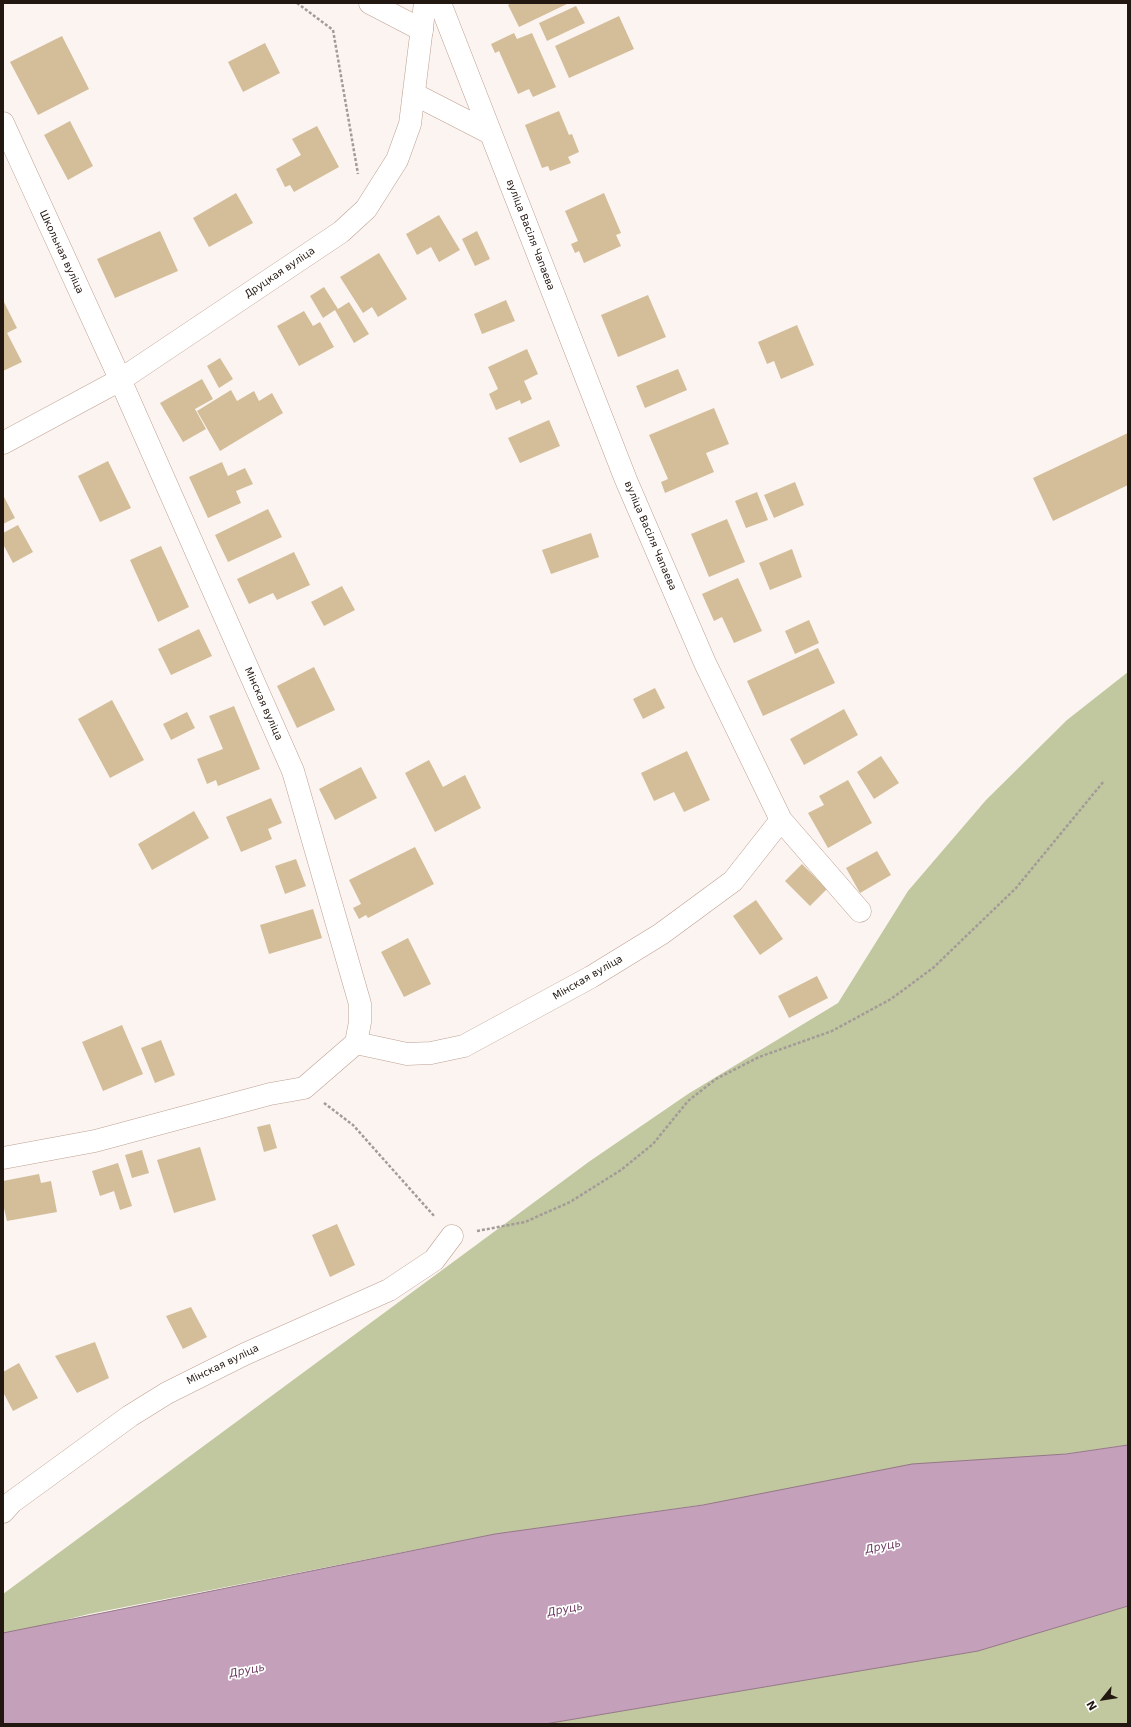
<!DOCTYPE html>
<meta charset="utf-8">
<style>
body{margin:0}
#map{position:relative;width:1131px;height:1727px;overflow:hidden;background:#fbf4f1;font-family:"DejaVu Sans",sans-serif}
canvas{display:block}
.frame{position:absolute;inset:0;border:4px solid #221711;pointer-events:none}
.north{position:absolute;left:1083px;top:1679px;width:40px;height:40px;-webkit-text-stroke:3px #fff;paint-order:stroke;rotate:240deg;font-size:11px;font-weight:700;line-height:16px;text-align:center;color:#221711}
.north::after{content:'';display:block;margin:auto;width:14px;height:18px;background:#221711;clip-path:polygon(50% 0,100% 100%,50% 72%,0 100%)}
</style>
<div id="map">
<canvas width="1131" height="1727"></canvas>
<div class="frame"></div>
<div class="north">N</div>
</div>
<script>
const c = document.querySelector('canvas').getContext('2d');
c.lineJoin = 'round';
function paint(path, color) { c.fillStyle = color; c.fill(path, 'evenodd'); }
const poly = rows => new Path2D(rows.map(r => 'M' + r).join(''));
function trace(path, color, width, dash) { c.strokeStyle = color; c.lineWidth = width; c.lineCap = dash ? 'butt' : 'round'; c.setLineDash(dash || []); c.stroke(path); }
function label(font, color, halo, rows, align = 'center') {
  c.font = font + ' "DejaVu Sans",sans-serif'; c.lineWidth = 3.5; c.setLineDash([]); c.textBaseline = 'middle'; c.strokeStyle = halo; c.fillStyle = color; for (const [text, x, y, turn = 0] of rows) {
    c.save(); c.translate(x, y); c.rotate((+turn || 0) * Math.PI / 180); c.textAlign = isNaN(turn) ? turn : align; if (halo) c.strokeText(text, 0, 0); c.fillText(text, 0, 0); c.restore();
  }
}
paint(poly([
 [1128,672,1128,1445,495,1534,89,1614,3,1635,3,1594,590,1161,688,1094,838,1003,908,891,986,800,1067,720],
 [1128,1606,1128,1724,545,1724,977,1651]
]), '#c1c89f');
const water = poly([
 [1128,1445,1128,1606,978,1651,545,1724,3,1724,3,1633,495,1534,703,1505,912,1464,1066,1454,1128,1445]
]);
paint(water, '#c5a0ba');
trace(water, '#947787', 1);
paint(poly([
 [511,3,569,3,519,27,508,5],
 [576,6,585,23,547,41,539,23],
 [619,16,634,49,569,78,555,46],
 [514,33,517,39,532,33,556,87,533,97,529,89,518,94,499,51,495,53,491,44],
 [62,36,89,89,38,115,10,62],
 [265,43,280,73,243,92,228,62],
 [559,111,569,135,572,134,579,152,568,157,571,163,550,171,548,166,542,168,525,125],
 [70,121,93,166,68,180,44,135],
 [317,126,339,167,294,192,290,185,285,187,276,169,301,155,292,139],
 [236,193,253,223,209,247,193,218],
 [604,193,621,233,616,235,621,246,584,263,579,251,575,253,571,244,578,241,565,211],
 [439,215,460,250,439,262,431,247,417,255,406,234],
 [160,231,178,271,115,298,97,259],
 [477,231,490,259,475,266,462,239],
 [379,253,407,299,378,317,372,307,363,313,340,277],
 [324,287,338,309,349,302,369,334,354,343,335,310,323,318,310,296],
 [648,295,666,337,618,357,601,315],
 [3,300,17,328,7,333,22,362,3,371],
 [506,300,515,321,482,334,474,314],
 [304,311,313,326,320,322,334,347,299,366,277,326],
 [797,325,814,365,781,379,774,361,767,364,758,342],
 [527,349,538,374,524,381,532,399,521,404,520,400,496,410,489,394,498,389,488,367],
 [220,358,233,379,219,388,207,366],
 [678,369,687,390,645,408,636,386],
 [202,379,213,399,195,409,206,429,183,442,160,403],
 [231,390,237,401,254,391,259,401,272,393,283,413,220,451,197,411],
 [714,408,729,444,706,453,714,472,665,493,661,482,668,479,649,435],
 [549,420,560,446,520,463,508,438],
 [1128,433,1128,485,1053,521,1033,478],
 [108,461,131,508,100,522,78,476],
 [222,462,228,476,245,468,253,484,236,491,241,503,208,518,189,477],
 [795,482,804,505,774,518,764,495],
 [757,492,768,520,746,528,735,501],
 [3,495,15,518,3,524],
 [268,509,282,537,228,562,215,535],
 [727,519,745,562,709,577,691,534],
 [18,525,33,552,13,563,3,544,3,533],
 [591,533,599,557,551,574,542,550],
 [161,546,189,607,158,622,130,560],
 [792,549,802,577,770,590,759,563],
 [294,552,310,585,277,600,273,593,249,604,237,579],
 [738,578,762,631,734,643,722,617,714,621,702,594],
 [342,586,355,610,324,626,311,602],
 [809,620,819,643,795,654,785,631],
 [199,629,212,656,171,675,158,649],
 [818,648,835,683,763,716,747,681],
 [314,667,335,710,297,728,277,686],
 [655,688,665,708,643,719,633,699],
 [112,700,144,760,110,778,78,719],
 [234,706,260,769,218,786,216,780,207,784,197,759,223,749,209,716],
 [844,709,858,735,804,765,790,739],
 [187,712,195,728,171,740,163,724],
 [687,751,710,800,684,812,674,792,654,801,641,773],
 [881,756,899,783,874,799,857,772],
 [429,760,443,787,465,775,481,808,435,832,405,773],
 [361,767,377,798,335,820,319,789],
 [848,780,872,823,828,848,808,813,824,805,819,796],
 [271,798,282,823,268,829,272,839,241,852,226,817],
 [194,811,209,838,152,870,138,844],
 [415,847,434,884,368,918,366,915,359,919,353,908,361,904,349,880],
 [877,851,891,875,860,893,846,868],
 [296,859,306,886,285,894,275,866],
 [802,864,827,889,810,906,785,881],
 [756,900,783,939,760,955,733,916],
 [313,909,322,938,269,954,260,925],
 [408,938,431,984,404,997,381,952],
 [817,976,828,998,789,1018,778,996],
 [122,1025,143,1074,103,1091,82,1042],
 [161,1040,175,1075,155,1083,141,1048],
 [270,1124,277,1148,264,1152,257,1127],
 [200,1147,216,1200,174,1213,157,1160],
 [142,1150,149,1173,132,1178,125,1155],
 [118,1163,132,1206,120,1210,114,1191,100,1196,92,1171],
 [39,1174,41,1183,51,1181,57,1212,7,1221,3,1204,3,1181],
 [337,1224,355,1265,330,1277,312,1235],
 [191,1307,207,1337,183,1349,166,1316],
 [95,1342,109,1378,77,1393,55,1356],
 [19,1363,38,1398,13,1411,3,1392,3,1372]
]), '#d4be99');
const street = poly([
 [370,3,422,30],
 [440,3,626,480,705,663,781,820,860,911],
 [414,94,490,133],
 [3,123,115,368,293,771,360,1004,360,1022,356,1043],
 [3,1158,95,1141,270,1094,304,1088,356,1043,407,1054,431,1053,464,1046,591,977,661,934,733,881,781,820],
 [3,1512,12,1502,130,1416,167,1393,245,1354,389,1290,434,1260,452,1236]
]);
const secondary = poly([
 [3,443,120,380,341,232,366,209,397,160,410,124,425,3]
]);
trace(street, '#bfa091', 23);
trace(secondary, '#bfa091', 23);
trace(poly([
 [297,3,333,30,358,174],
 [324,1103,353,1125,435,1217],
 [477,1231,525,1222,570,1202,621,1170,653,1144,688,1101,716,1079,759,1057,832,1031,891,999,933,968,1016,888,1104,781]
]), '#a39b97', 2.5, [3, 2]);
trace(street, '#fff', 22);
trace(secondary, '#fff', 22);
label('10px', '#221711', '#fff', [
 ["вуліца Васіля Чапаева",530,235,69],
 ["Школьная вуліца",61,252,65],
 ["Друцкая вуліца",280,273,-34],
 ["вуліца Васіля Чапаева",650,536,67],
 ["Мінская вуліца",263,704,66],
 ["Мінская вуліца",588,978,-30],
 ["Мінская вуліца",223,1365,-26]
]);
label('italic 11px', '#724065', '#fff', [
 ["Друць",883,1547,-11],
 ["Друць",565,1610,-11],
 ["Друць",247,1671,-11]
]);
</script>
